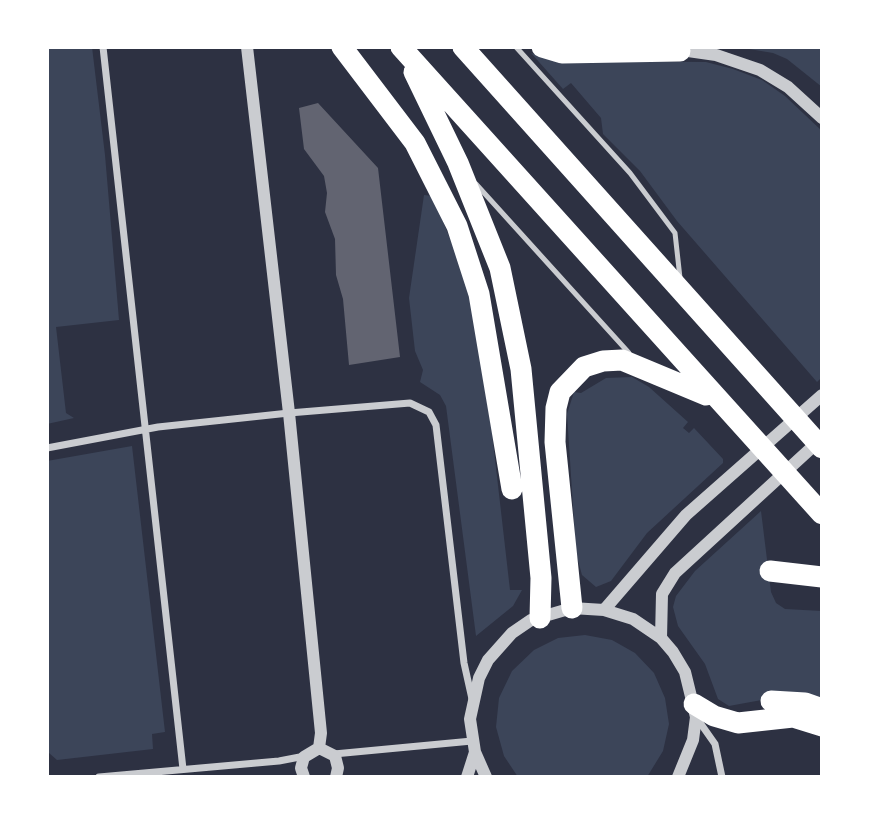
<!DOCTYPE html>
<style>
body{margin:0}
#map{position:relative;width:869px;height:824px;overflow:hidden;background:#2d3142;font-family:Merriweather,serif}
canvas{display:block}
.frame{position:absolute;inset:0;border:49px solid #fff;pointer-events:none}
</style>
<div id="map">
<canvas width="869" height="824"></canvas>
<div class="frame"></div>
</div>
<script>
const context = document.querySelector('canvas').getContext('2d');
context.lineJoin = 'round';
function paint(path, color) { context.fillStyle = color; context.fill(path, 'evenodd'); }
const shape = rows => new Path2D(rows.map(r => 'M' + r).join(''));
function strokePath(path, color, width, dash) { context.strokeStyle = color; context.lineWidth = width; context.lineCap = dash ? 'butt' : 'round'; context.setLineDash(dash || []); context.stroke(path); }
paint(shape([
 [47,47,92,47,105,155,119,320,56,327,66,413,74,418,47,424],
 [737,47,822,47,822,87,787,59,773,53],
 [531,53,562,61,706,62,733,69,762,80,785,96,822,131,822,377,817,382,677,221,640,171,603,134,601,118,571,83,563,89],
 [424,195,433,196,462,269,472,307,492,433,510,590,522,590,513,606,476,636,446,406,440,395,420,382,423,370,415,351,409,298],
 [632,377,649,387,688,422,683,428,689,433,694,428,723,459,723,463,647,533,611,581,596,587,582,575,576,553,567,414,574,392,581,393,606,378],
 [132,446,165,732,152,734,153,749,57,760,49,753,47,741,47,461],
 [761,511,771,592,776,603,785,609,822,611,822,699,767,699,729,706,718,699,705,664,678,626,673,607,676,596,695,571],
 [585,635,612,640,635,653,654,673,665,698,669,724,663,751,647,777,518,777,504,756,496,727,499,698,512,671,534,650,558,638]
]), '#3c4559');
paint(shape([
 [318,103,378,168,400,357,349,365,343,299,336,275,335,239,325,212,327,193,324,176,304,149,299,108]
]), '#626471');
strokePath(shape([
 [516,47,630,173,675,233,680,278],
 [476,184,629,353]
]), '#caccd0', 5);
strokePath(shape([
 [103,47,183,769],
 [47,448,158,427,289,413,410,403,429,412,436,425,464,663,472,699],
 [696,717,715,744,722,777],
 [334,754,472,741],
 [99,777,279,761,305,756]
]), '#caccd0', 7);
strokePath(shape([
 [247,47,289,413,321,733,319,748],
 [674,49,716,55,760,70,788,87,822,118],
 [604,610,686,515,822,395],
 [661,638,662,594,675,573,820,440],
 [304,777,301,768,304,757,319,748,335,756,338,768,336,777],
 [467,777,475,752],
 [486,777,475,752,470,719,479,678,488,660,512,633,531,620,572,608,604,610,633,619,661,638,673,652,685,672,696,717,693,740,678,777]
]), '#caccd0', 12);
strokePath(shape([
 [342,47,415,143,457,226,479,294,512,489],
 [401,47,822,514],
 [463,47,822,448],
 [542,47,562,53,680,51],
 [414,72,458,163,500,268,521,369,541,578,540,618],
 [770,571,822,577],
 [572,608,555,442,556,408,560,392,584,367,603,361,622,360,706,395],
 [771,701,805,703,822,709],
 [694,704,714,716,738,723,793,717,822,726]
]), '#fff', 21);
</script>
